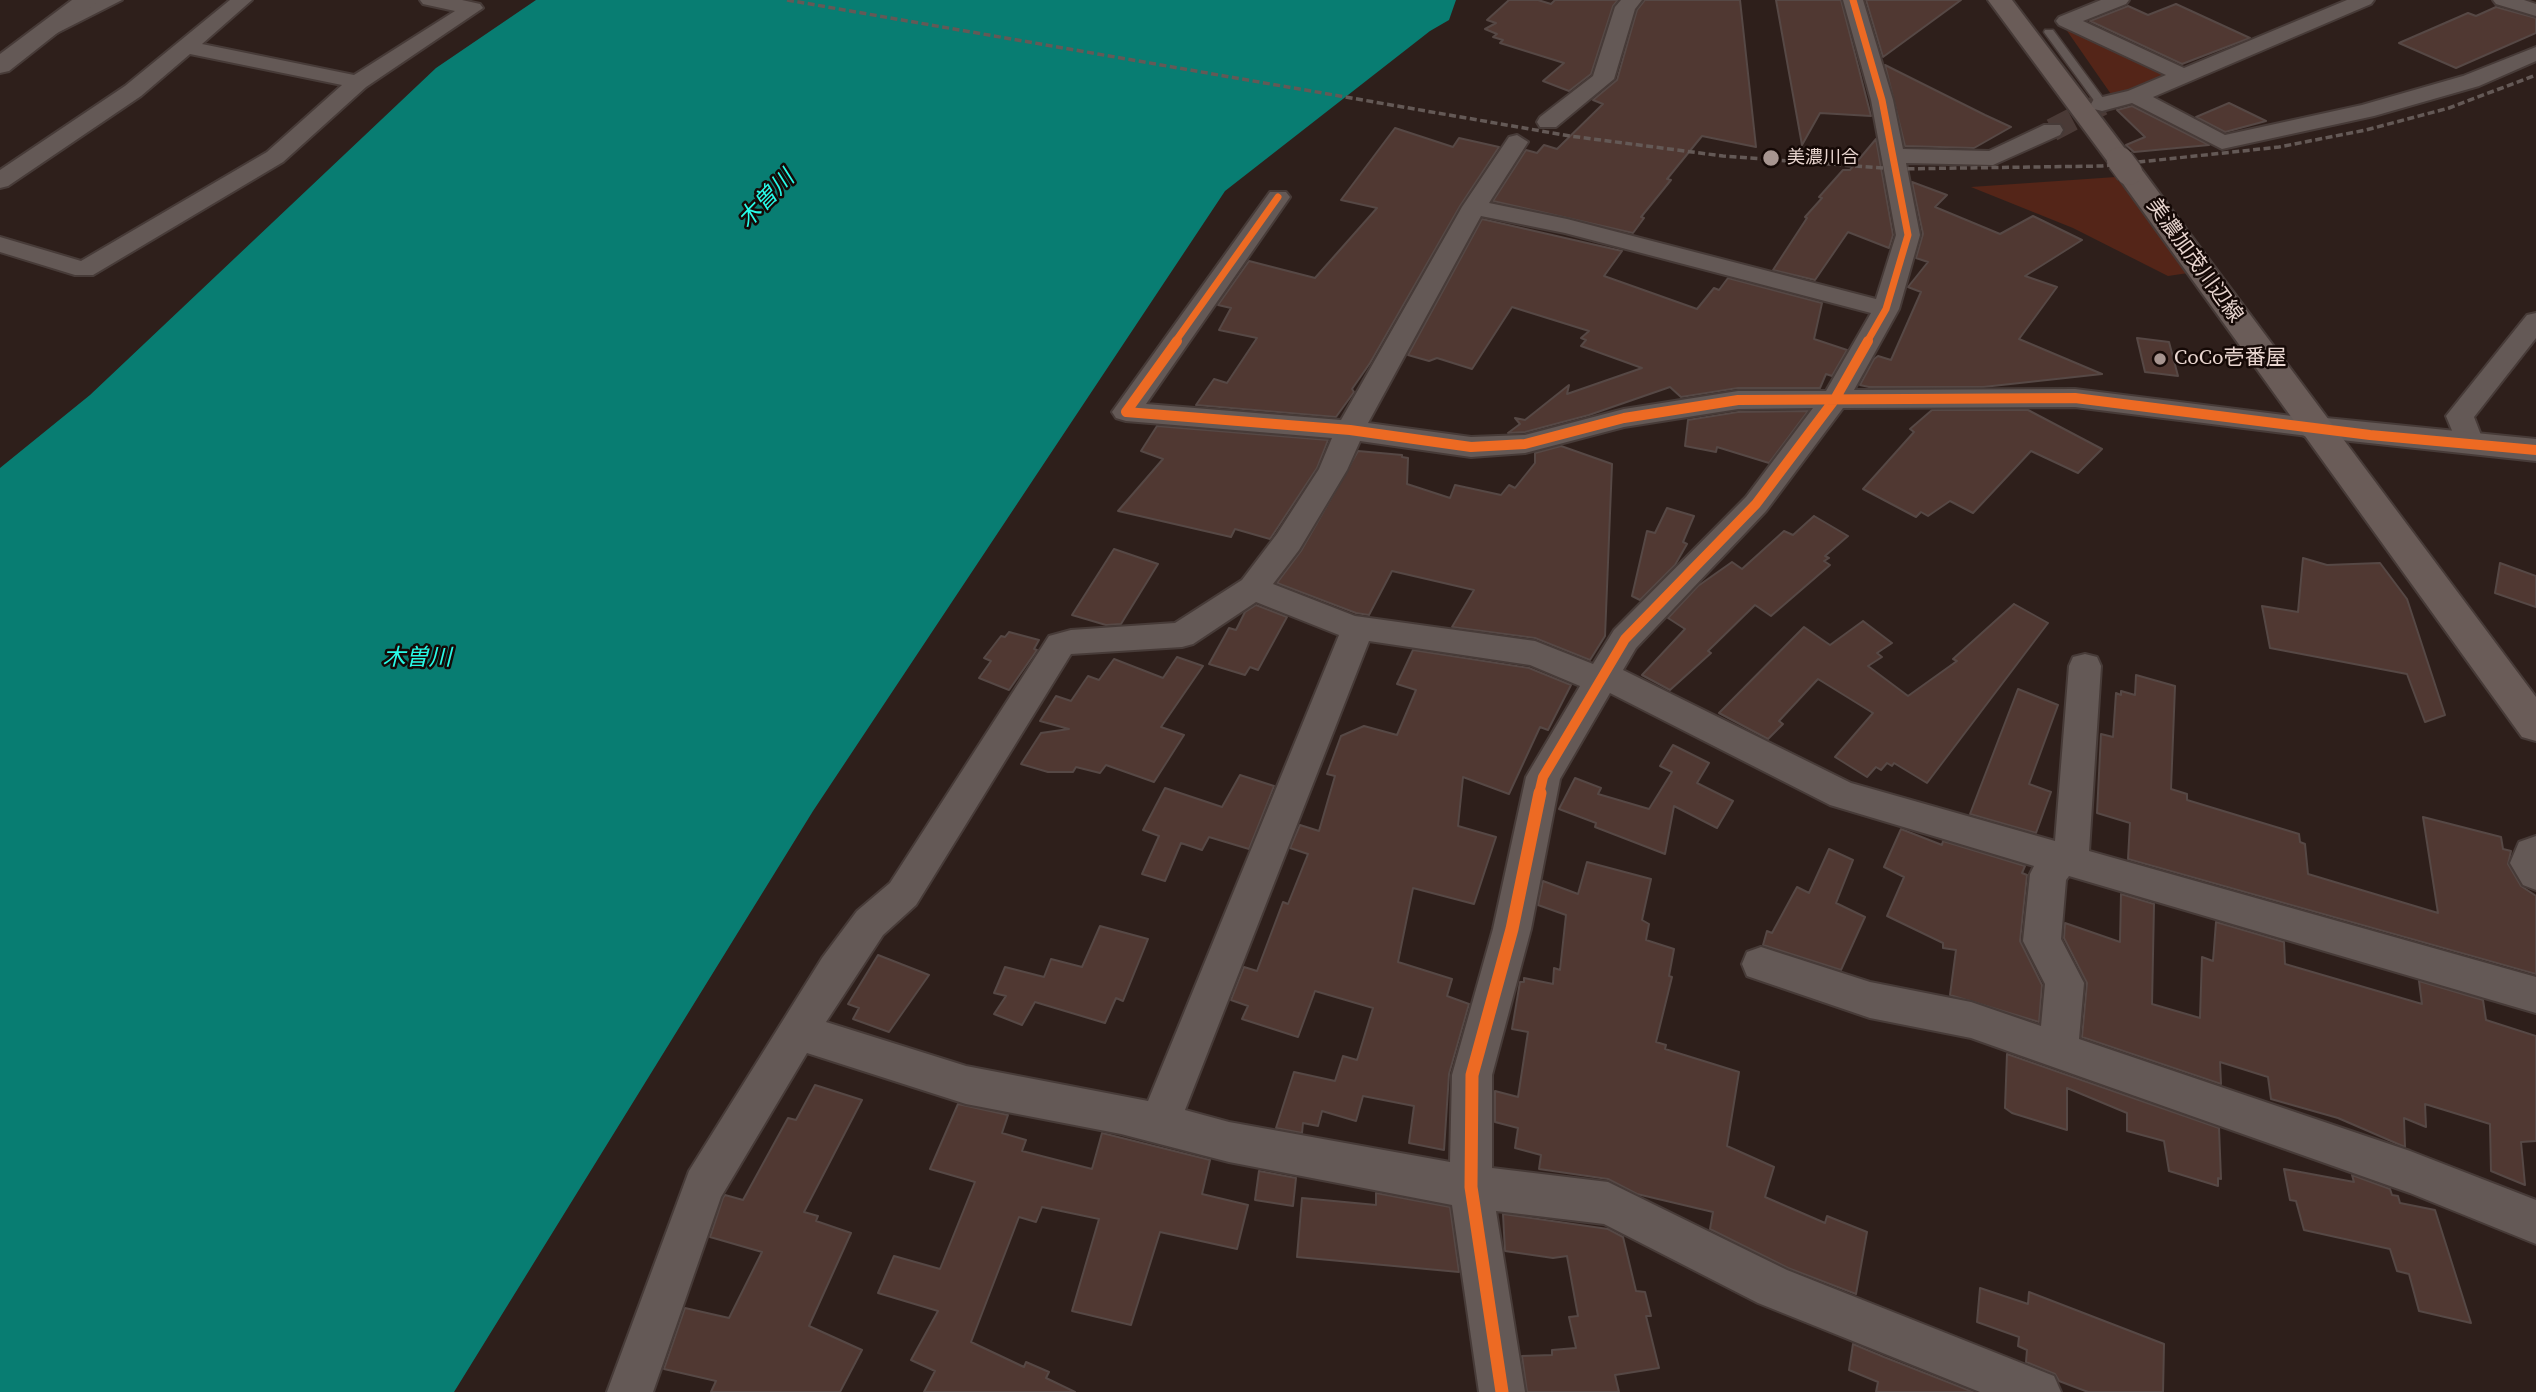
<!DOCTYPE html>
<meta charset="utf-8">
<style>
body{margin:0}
canvas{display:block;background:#2e1f1b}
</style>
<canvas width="2536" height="1392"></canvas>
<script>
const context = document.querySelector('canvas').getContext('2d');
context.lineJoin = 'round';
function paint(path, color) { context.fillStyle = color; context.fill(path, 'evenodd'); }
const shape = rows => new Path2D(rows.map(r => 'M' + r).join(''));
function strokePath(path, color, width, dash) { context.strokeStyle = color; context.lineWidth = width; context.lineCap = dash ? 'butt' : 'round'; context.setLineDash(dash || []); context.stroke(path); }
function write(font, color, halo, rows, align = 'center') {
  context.font = font + ' "Source Serif 4","Noto Sans JP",serif'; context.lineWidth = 5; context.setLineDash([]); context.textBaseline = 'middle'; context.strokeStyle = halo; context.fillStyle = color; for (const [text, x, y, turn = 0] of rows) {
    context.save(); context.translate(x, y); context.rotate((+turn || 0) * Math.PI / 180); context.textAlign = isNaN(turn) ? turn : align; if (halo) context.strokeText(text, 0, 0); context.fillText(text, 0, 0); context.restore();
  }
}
paint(shape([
 [2063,25,2165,74,2113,97],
 [2116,177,2188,273,2168,276,2073,228,1971,187]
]), '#542518');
paint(shape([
 [536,0,1456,0,1449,20,1430,31,1225,191,813,811,454,1392,0,1392,0,468,90,395,436,68]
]), '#087d72');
const building = shape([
 [1509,0,1538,0,1551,4,1555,0,1618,0,1613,6,1591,74,1569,91,1543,81,1564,63,1500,43,1503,40,1493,37,1497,34,1485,29,1496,23,1487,20,1509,0],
 [1645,0,1740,0,1756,147,1702,136,1667,179,1671,180,1641,217,1644,218,1633,233,1493,201,1526,150,1537,153,1544,145,1557,149,1603,104,1593,100,1617,80,1637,10,1645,0],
 [1776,0,1841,0,1871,116,1820,113,1802,145,1776,0],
 [1866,0,1961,0,1883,57,1866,0],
 [2176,4,2250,38,2182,64,2090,21,2128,6,2148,15,2176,4],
 [2496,7,2536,18,2536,33,2456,68,2399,43,2468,13,2476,16,2496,7],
 [1885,65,1985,115,2011,127,1974,148,1905,146,1885,65],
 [2229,103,2266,121,2225,132,2196,117,2229,103],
 [2132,106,2209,145,2134,152,2126,145,2145,137,2117,110,2132,106],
 [1395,128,1453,147,1459,138,1499,147,1460,206,1370,363,1352,389,1354,392,1336,417,1196,405,1214,379,1227,383,1257,338,1219,330,1231,308,1218,305,1249,261,1315,278,1377,208,1341,200,1395,128],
 [1876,139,1893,235,1889,248,1848,232,1815,280,1773,270,1807,218,1805,217,1822,198,1819,197,1843,170,1850,170,1876,139],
 [1912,182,1947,195,1935,207,2000,234,2033,216,2082,240,2025,276,2057,287,2019,339,2102,374,1983,387,1869,387,1860,385,1874,359,1878,356,1891,360,1921,292,1908,287,1928,262,1916,258,1923,234,1912,182],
 [1482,219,1622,251,1604,276,1697,309,1714,288,1719,290,1728,278,1822,303,1814,339,1847,350,1832,376,1826,374,1820,388,1738,388,1681,397,1670,387,1589,415,1525,432,1508,433,1520,424,1515,418,1525,420,1569,385,1567,394,1642,368,1581,346,1586,340,1581,338,1589,331,1512,307,1472,369,1437,358,1429,361,1408,355,1482,219],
 [2137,338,2169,342,2178,376,2145,372,2137,338],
 [1932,410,2028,410,2102,449,2078,473,2031,451,1973,513,1950,501,1928,516,1921,512,1916,517,1863,489,1914,432,1910,429,1932,410],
 [1808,411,1769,463,1717,447,1716,452,1685,446,1688,420,1738,412,1808,411],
 [1157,426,1328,440,1317,468,1270,539,1235,529,1231,537,1118,511,1163,459,1141,451,1157,426],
 [1561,446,1612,464,1605,636,1590,660,1535,638,1452,627,1474,590,1392,571,1369,615,1356,613,1277,583,1301,551,1358,451,1402,455,1402,457,1408,458,1407,484,1450,498,1455,485,1501,495,1509,485,1515,488,1535,463,1535,453,1561,446],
 [1667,508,1694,516,1683,542,1687,544,1675,565,1640,600,1632,596,1647,531,1655,533,1667,508],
 [1814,516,1848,536,1825,556,1829,558,1824,561,1830,565,1771,616,1755,605,1708,651,1711,653,1670,690,1642,675,1685,629,1668,618,1698,586,1732,562,1742,569,1784,531,1793,535,1814,516],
 [1114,549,1158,564,1121,624,1106,625,1072,615,1114,549],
 [2303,558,2327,565,2380,563,2407,599,2445,715,2425,722,2407,674,2270,648,2262,606,2298,612,2303,558],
 [2500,563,2536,576,2536,607,2495,593,2500,563],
 [2014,604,2048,623,1927,783,1894,763,1892,766,1887,763,1881,770,1876,767,1867,777,1835,757,1873,713,1818,679,1779,721,1783,724,1768,739,1719,713,1804,627,1830,645,1863,621,1892,643,1877,653,1882,657,1868,666,1908,696,1957,661,1953,659,2014,604],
 [1256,605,1287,617,1258,670,1250,667,1245,675,1209,664,1229,628,1236,630,1245,612,1256,605],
 [1009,632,1039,640,1034,649,1037,650,1009,690,979,678,991,661,984,658,1001,636,1005,637,1009,632],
 [1413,650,1529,668,1571,685,1548,730,1540,727,1509,794,1463,777,1458,826,1496,837,1474,904,1413,888,1398,962,1452,979,1447,996,1469,1004,1449,1074,1444,1150,1409,1143,1414,1106,1363,1096,1356,1121,1322,1111,1318,1126,1303,1123,1302,1133,1276,1128,1294,1072,1335,1081,1343,1056,1357,1060,1373,1008,1315,991,1298,1037,1242,1019,1248,1006,1231,1000,1244,967,1257,971,1283,902,1288,904,1308,854,1290,848,1300,825,1319,831,1335,776,1327,774,1341,736,1364,726,1397,735,1416,690,1397,684,1413,650],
 [1177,657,1203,666,1161,727,1184,735,1154,782,1106,765,1100,773,1076,767,1073,772,1048,772,1021,764,1041,733,1069,729,1040,721,1056,696,1071,701,1088,676,1099,680,1114,659,1163,678,1177,657],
 [2136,675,2175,686,2171,789,2187,794,2187,800,2299,834,2300,842,2305,844,2308,874,2438,913,2423,817,2501,837,2503,849,2511,851,2508,864,2521,886,2536,896,2536,974,2128,859,2130,823,2097,813,2101,734,2113,737,2116,693,2121,695,2121,691,2135,695,2136,675],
 [2018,689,2058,705,2029,784,2051,792,2036,833,1970,814,2018,689],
 [1673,745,1709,763,1697,783,1733,801,1717,828,1674,806,1665,854,1595,827,1596,823,1559,809,1575,778,1601,788,1598,794,1649,809,1672,772,1660,766,1673,745],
 [1240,775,1274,786,1249,849,1209,837,1202,850,1181,843,1165,881,1142,874,1159,836,1143,830,1165,788,1222,807,1240,775],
 [1901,829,1942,845,1943,841,2025,866,2022,873,2027,875,2020,941,2042,985,2039,1022,1950,995,1956,950,1943,948,1943,943,1887,916,1904,877,1884,867,1901,829],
 [1829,849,1853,860,1836,903,1865,917,1841,970,1763,945,1767,931,1772,933,1797,887,1809,893,1829,849],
 [1587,862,1651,879,1642,920,1649,924,1646,940,1674,949,1669,976,1672,977,1656,1042,1666,1045,1665,1049,1739,1072,1727,1146,1774,1167,1765,1197,1825,1223,1827,1216,1867,1232,1856,1294,1788,1268,1710,1229,1713,1212,1637,1194,1608,1179,1539,1169,1541,1155,1515,1148,1518,1128,1495,1122,1495,1091,1518,1097,1528,1032,1512,1029,1520,982,1524,982,1524,978,1553,984,1554,968,1560,970,1566,915,1538,905,1543,881,1578,894,1587,862],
 [2121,894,2154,904,2152,1004,2200,1018,2202,957,2213,961,2216,922,2284,942,2285,964,2422,1004,2419,981,2483,1000,2486,1020,2536,1036,2536,1141,2521,1142,2525,1185,2491,1171,2490,1124,2425,1104,2426,1127,2404,1118,2405,1147,2338,1118,2271,1099,2268,1077,2220,1062,2221,1084,2082,1037,2087,983,2064,938,2065,923,2120,942,2121,894],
 [1100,926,1148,939,1123,1001,1116,998,1105,1023,1035,1002,1022,1025,994,1014,1006,996,994,993,1005,967,1044,977,1051,959,1082,967,1100,926],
 [878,955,929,975,889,1032,853,1019,859,1008,848,1004,878,955],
 [2007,1054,2219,1128,2221,1179,2218,1178,2218,1186,2169,1171,2164,1141,2127,1131,2127,1113,2067,1088,2067,1130,2012,1113,2005,1108,2007,1054],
 [815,1085,862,1100,804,1212,818,1216,816,1221,851,1233,809,1326,862,1350,840,1392,711,1392,716,1381,664,1369,685,1308,729,1318,762,1252,710,1237,723,1198,725,1195,743,1200,788,1118,796,1120,815,1085],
 [958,1104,1008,1115,1002,1133,1026,1140,1022,1151,1092,1169,1102,1133,1210,1160,1202,1194,1248,1205,1237,1249,1160,1232,1131,1325,1072,1311,1099,1219,1042,1207,1036,1222,1019,1217,971,1342,1024,1367,1026,1362,1049,1372,1046,1378,1075,1392,924,1392,935,1371,911,1360,938,1311,878,1293,894,1256,940,1269,975,1182,930,1169,958,1104],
 [2284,1169,2354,1182,2352,1175,2390,1189,2392,1195,2398,1196,2400,1203,2435,1210,2471,1323,2419,1311,2409,1274,2397,1271,2390,1249,2304,1230,2296,1201,2290,1200,2284,1169],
 [1259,1171,1296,1178,1293,1206,1255,1200,1259,1171],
 [1376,1193,1450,1207,1459,1272,1297,1257,1302,1198,1376,1205,1376,1193],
 [1503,1214,1608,1229,1623,1237,1636,1291,1645,1292,1651,1316,1646,1316,1659,1368,1615,1375,1619,1392,1527,1392,1522,1356,1552,1355,1552,1350,1576,1348,1569,1317,1578,1316,1567,1256,1553,1258,1505,1251,1503,1214],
 [1980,1288,2028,1304,2029,1292,2164,1344,2163,1392,2088,1392,2059,1381,2055,1374,2026,1362,2027,1350,2018,1346,2019,1337,1977,1322,1980,1288],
 [1853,1344,1884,1357,1973,1392,1876,1392,1878,1382,1849,1370,1853,1344]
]);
paint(building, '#503832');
strokePath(building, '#564845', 2);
strokePath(shape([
 [2052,130,2102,104]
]), '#4a3a36', 23, [23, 11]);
const service = shape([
 [2045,30,2053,30,2106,102,2106,106,2098,106,2044,32,2045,30]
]);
const minor = shape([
 [96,0,122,0,53,35,39,35,36,31,39,27,96,0],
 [230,0,252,0,202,44,354,75,455,11,423,4,420,0,462,0,480,4,483,8,366,87,283,162,93,275,75,275,0,252,0,237,81,261,267,152,342,85,190,54,141,96,8,186,0,188,0,170,125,86,230,0],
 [1621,0,1642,0,1635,9,1614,79,1556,127,1540,127,1537,122,1540,117,1593,76,1615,7,1621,0],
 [1843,0,1863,0,1893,100,1903,149,1989,151,2044,125,2060,125,2063,130,2060,135,1993,165,1906,163,1920,235,1899,309,1854,390,2075,389,2316,419,2326,421,2330,428,2326,435,2316,437,2075,407,1843,408,1766,511,1636,648,1623,670,1851,783,2055,841,2069,666,2073,657,2085,654,2097,657,2101,666,2089,851,2536,977,2536,1013,2069,876,2066,880,2061,939,2084,983,2079,1039,2410,1151,2536,1200,2536,1244,2410,1193,1971,1038,1870,1018,1747,976,1742,964,1747,952,1761,947,1870,982,1971,1002,2041,1026,2045,984,2023,941,2030,874,2034,866,1830,805,1610,693,1560,779,1531,929,1492,1075,1492,1168,1608,1182,1787,1270,2054,1376,2061,1392,1980,1392,1758,1303,1604,1224,1496,1211,1525,1392,1479,1392,1452,1205,1229,1162,1121,1134,966,1104,807,1053,721,1197,653,1392,607,1392,689,1171,822,958,857,911,890,883,1049,636,1071,630,1175,623,1242,580,1277,534,1319,469,1332,438,1126,421,1116,418,1112,412,1270,192,1286,192,1290,197,1146,404,1341,420,1462,207,1509,137,1517,135,1528,142,1489,203,1567,219,1876,299,1896,235,1871,100,1843,0],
 [1481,216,1565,233,1871,313,1826,391,1738,391,1624,409,1525,435,1471,437,1368,423,1481,216],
 [1813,408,1746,497,1614,630,1593,664,1535,641,1355,616,1273,584,1299,550,1347,470,1360,441,1471,457,1525,453,1624,427,1738,409,1813,408],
 [1256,602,1339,635,1148,1101,966,1066,826,1022,883,935,916,905,1071,654,1182,647,1193,644,1256,602],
 [1369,641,1530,665,1580,686,1526,777,1493,929,1452,1075,1450,1162,1229,1122,1185,1110,1369,641],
 [2101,0,2129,0,2126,4,2083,21,2184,68,2347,0,2374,0,2371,4,2153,97,2225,135,2362,105,2463,76,2536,47,2536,61,2479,86,2374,116,2222,149,2132,103,2102,111,2094,109,2091,104,2094,99,2128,91,2166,75,2059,25,2056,21,2059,17,2101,0],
 [2493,0,2524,0,2536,4,2536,16,2496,4,2493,0],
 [2536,313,2536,338,2474,417,2484,443,2480,450,2470,452,2460,450,2446,416,2527,315,2536,313],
 [2536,836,2536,890,2523,885,2510,863,2519,842,2536,836]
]);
const tertiary = shape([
 [72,0,99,0,9,71,0,73,0,54,72,0],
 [2316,417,2536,439,2536,461,2304,436,2300,428,2304,420,2316,417]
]);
const secondary = shape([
 [1988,0,2012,0,2129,154,2133,160,2130,164,2139,166,2536,697,2536,741,2522,737,2119,178,2116,172,2119,168,2111,166,1988,0]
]);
strokePath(service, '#473b38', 3);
strokePath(minor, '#473b38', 4);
strokePath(tertiary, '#473b38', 4);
strokePath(secondary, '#473b38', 4);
paint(service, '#645956');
paint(minor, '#645956');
paint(tertiary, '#645956');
paint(secondary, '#6a5c58');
strokePath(shape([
 [787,0,1570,136,1723,156,1896,169,2102,166,2279,147,2366,130,2449,108,2536,75]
]), '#645956', 3.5, [7, 3.5]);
const secondaryBridge = shape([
 [2120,160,2129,172]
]);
strokePath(secondaryBridge, '#473b38', 29, []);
strokePath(secondaryBridge, '#6a5c58', 26);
strokePath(shape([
 [1853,0,1882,100,1908,235,1886,309,1867,342],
 [1175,342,1278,197]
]), '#ed6a23', 7);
strokePath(shape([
 [1177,341,1126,412,1350,430,1471,447,1525,444,1624,418,1738,400,2075,398,2370,435,2536,450],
 [1539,794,1543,777,1625,639,1756,504,1835,399,1868,341]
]), '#ed6a23', 10);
strokePath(shape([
 [1502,1392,1471,1187,1472,1075,1512,929,1540,793]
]), '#ed6a23', 13);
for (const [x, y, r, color] of [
 [1771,158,9,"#a79590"],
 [2160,359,7,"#a79590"]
]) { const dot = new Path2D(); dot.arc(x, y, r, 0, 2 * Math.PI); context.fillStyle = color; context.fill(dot); strokePath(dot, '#150906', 2.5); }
write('18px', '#e8d5cf', '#150906', [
 ["美濃川合",1787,158]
], 'left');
write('21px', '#e8d5cf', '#150906', [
 ["美濃加茂川辺線",2194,261,54]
]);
write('21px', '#e8d5cf', '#150906', [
 ["CoCo壱番屋",2174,359]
], 'left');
write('italic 23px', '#28fbe8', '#150906', [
 ["木曽川",767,200,-46],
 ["木曽川",417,659]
]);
</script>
